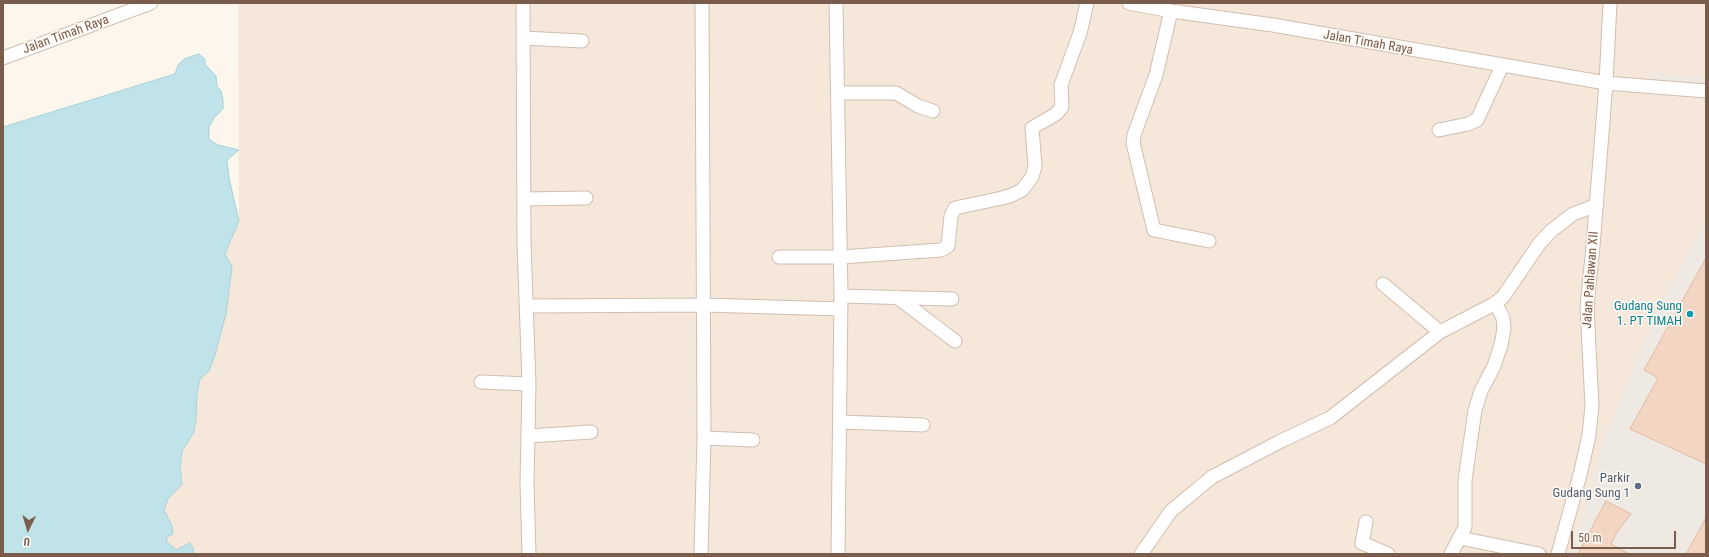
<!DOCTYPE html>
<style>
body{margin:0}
#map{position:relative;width:1709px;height:557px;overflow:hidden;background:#fdf6ec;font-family:"Roboto Condensed",sans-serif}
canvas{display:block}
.frame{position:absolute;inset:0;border:4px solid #7a5c4d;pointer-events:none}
.north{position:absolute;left:8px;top:509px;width:40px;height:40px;-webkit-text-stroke:3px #fffaf3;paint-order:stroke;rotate:185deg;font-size:11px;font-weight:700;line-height:16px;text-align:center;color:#7a5c4d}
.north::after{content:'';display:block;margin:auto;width:14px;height:18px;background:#7a5c4d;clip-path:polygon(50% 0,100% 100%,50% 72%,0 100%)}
.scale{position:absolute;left:1571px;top:531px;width:105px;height:18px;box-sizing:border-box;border:2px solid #7a5c4d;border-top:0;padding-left:5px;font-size:12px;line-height:14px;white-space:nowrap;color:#7a5c4d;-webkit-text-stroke:3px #fffaf3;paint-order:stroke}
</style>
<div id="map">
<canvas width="1709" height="557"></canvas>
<div class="frame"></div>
<div class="north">U</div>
<div class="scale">50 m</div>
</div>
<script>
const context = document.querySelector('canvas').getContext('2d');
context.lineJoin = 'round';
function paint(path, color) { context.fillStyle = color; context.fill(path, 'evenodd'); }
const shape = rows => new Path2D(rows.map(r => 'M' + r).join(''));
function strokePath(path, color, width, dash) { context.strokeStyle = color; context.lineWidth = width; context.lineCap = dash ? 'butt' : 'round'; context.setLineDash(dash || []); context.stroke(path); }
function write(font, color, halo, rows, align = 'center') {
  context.font = font + ' "Roboto Condensed",sans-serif'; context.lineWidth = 3; context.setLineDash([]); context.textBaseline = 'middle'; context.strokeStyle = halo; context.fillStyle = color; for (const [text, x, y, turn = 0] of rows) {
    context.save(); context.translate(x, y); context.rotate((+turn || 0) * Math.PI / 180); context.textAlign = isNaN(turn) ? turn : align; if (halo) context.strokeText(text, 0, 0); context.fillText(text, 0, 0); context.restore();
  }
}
paint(shape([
 [238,3,1706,3,1706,554,102,554,239,221]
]), '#f5e8da');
paint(shape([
 [1649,74,1706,76,1706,100,1649,94],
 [1706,222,1706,554,1568,554,1586,510,1601,446,1660,304]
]), '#efe9e4');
const water = shape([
 [199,54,205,59,205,64,216,76,217,86,221,91,223,100,223,109,214,118,209,127,209,139,218,145,239,150,227,160,229,178,239,221,225,254,232,267,226,314,214,358,209,371,200,379,197,394,196,419,194,432,182,451,180,468,182,484,168,499,164,510,172,526,173,534,166,537,167,542,176,550,190,543,193,548,193,554,3,554,3,127,175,74,178,65,184,59,199,54]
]);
paint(water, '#bfe3e8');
strokePath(water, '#a5d3da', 1);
const building = shape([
 [1706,258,1706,464,1630,429,1658,378,1644,370,1706,258],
 [1606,501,1631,514,1617,532,1611,544,1629,554,1578,554,1606,501],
 [1706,518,1706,554,1686,554,1706,518]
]);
paint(building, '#f3d5c3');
strokePath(building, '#e6bba3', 1);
const street = shape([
 [523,3,524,243,529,384,527,483,529,554],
 [836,3,841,296,838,554],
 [1129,3,1171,11,1273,25,1606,83,1706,91],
 [1171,11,1156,75,1134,135,1133,143,1154,230,1209,241],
 [523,38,582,41],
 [3,58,151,3],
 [839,93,896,93,918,106,933,111],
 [1439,130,1468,124,1477,120,1502,66],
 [524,199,586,198],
 [779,257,841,257,941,250,948,246,951,216,955,208,1002,198,1012,195,1022,190,1032,177,1035,166,1032,128,1056,114,1062,107,1061,85,1080,33,1087,3],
 [1383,284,1440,332],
 [841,296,952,299],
 [897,297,955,341],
 [527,306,704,305,841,309],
 [481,382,529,384],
 [840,422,923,425],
 [528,436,591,432],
 [704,438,753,440],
 [1366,522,1362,543,1388,554],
 [1460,538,1539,554],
 [701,554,704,438,702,3],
 [1141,554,1171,511,1212,477,1281,441,1330,418,1440,332,1494,304,1503,297,1539,244,1551,231,1573,214,1597,205],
 [1451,554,1465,527,1465,480,1475,410,1481,391,1494,366,1501,345,1504,329,1503,318,1498,308,1494,304],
 [1558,554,1581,471,1589,435,1592,406,1587,307,1593,246,1606,83,1610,3]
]);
strokePath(street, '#d1beb0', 15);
strokePath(street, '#fff', 13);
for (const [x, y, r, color] of [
 [1690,314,4,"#0f9aa8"],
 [1638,486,4,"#5c6f8a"]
]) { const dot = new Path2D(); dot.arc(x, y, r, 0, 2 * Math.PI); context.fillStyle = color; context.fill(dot); strokePath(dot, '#fffaf3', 1.5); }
write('13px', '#7a5c4d', '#fffaf3', [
 ["Jalan Timah Raya",66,35,-20],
 ["Jalan Timah Raya",1368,43,10],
 ["Jalan Pahlawan XII",1591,280,-86]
]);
write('13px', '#0d838f', '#fffaf3', [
 ["Gudang Sung",1682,307],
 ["1. PT TIMAH",1682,322]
], 'right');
write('13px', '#4e5e75', '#fffaf3', [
 ["Parkir",1630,479],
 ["Gudang Sung 1",1630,494]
], 'right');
</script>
